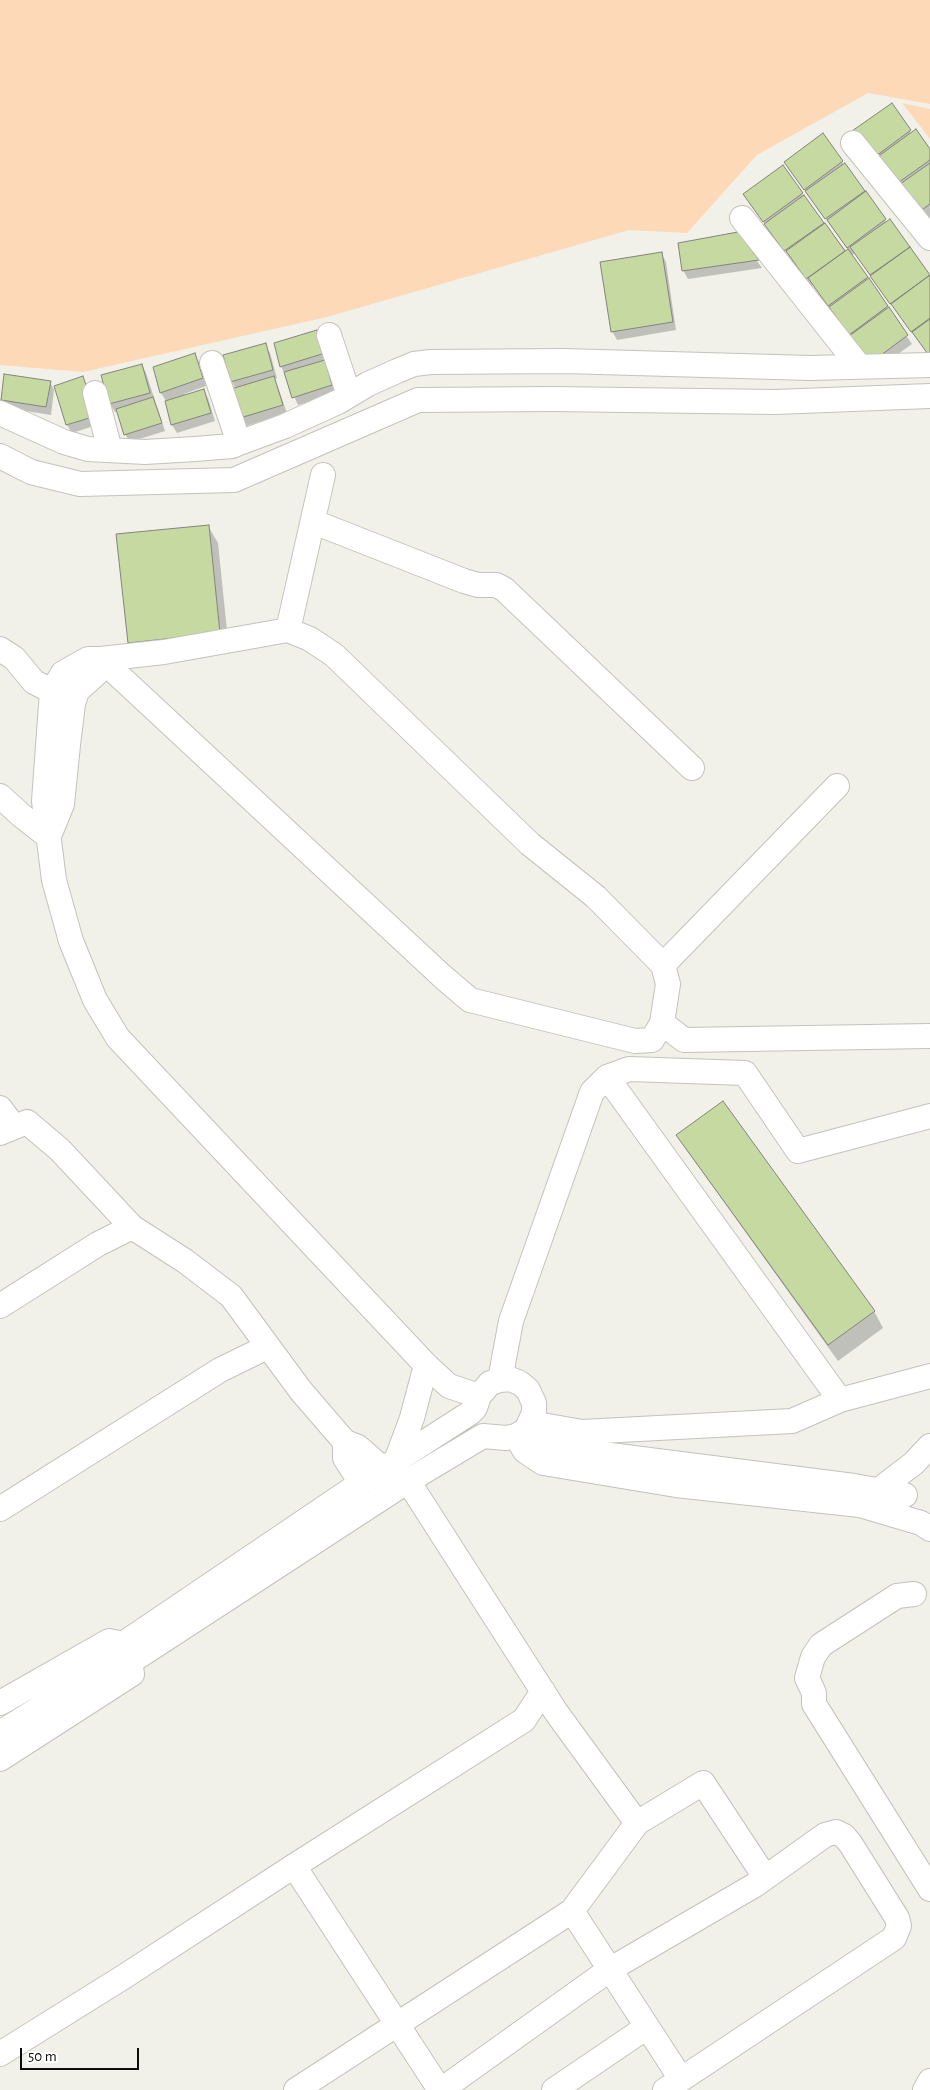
<!DOCTYPE html>
<style>
body{margin:0}
#map{position:relative;width:930px;height:2090px;overflow:hidden;background:#f1f1ea;font-family:"Alegreya Sans",sans-serif}
canvas{display:block}
.scale{position:absolute;left:20px;top:2048px;width:119px;height:22px;box-sizing:border-box;border:2px solid #0c0c0a;border-top:0;padding-left:6px;font-size:15px;line-height:18px;white-space:nowrap;color:#0c0c0a;-webkit-text-stroke:4px #fffffe;paint-order:stroke}
</style>
<div id="map">
<canvas width="930" height="2090"></canvas>
<div class="scale">50 m</div>
</div>
<script>
const context = document.querySelector('canvas').getContext('2d');
context.lineJoin = 'round';
function paint(path, color) { context.fillStyle = color; context.fill(path, 'evenodd'); }
const shape = rows => new Path2D(rows.map(r => 'M' + r).join(''));
function strokePath(path, color, width, dash) { context.strokeStyle = color; context.lineWidth = width; context.lineCap = dash ? 'butt' : 'round'; context.setLineDash(dash || []); context.stroke(path); }
paint(shape([
 [0,0,930,0,930,104,868,93,757,155,687,233,629,230,327,317,83,372,0,365],
 [902,103,930,109,930,139]
]), '#fdd9b7');
paint(shape([
 [892,105,912,134,930,152,930,233,858,140],
 [823,135,865,194,887,223,890,220,930,276,930,357,855,253,852,255,790,170],
 [783,167,824,225,825,224,867,278,912,344,874,371,814,285,811,286,749,202],
 [738,234,762,268,688,279,683,270],
 [661,253,666,262,676,330,617,340,612,331],
 [321,340,328,362,325,363,336,394,298,405,281,366],
 [265,345,270,353,277,378,275,379,287,413,246,426,241,418,236,389,232,382,225,356],
 [195,354,199,363,206,386,184,394,185,396,203,390,208,398,215,421,177,433,172,425,166,401,161,393],
 [142,365,146,373,165,431,130,442,125,434,118,411,115,412,110,404],
 [83,378,87,386,100,424,72,433,67,425,55,386],
 [50,382,54,390,51,415,7,408,2,400],
 [208,526,218,543,229,650,139,659,129,642],
 [678,1135,874,1311,883,1328,838,1361,688,1152]
]), '#0003');
const building = shape([
 [892,103,911,130,872,159,852,131,892,103],
 [916,129,930,149,930,160,895,185,876,158,916,129],
 [823,133,843,161,804,190,784,162,823,133],
 [845,163,865,191,825,219,805,191,845,163],
 [930,163,930,204,916,214,896,187,930,163],
 [783,165,803,193,763,222,743,194,783,165],
 [866,191,886,219,847,248,827,220,866,191],
 [804,195,824,223,784,251,764,224,804,195],
 [890,219,910,247,870,275,850,247,890,219],
 [825,223,845,251,806,279,786,251,825,223],
 [738,232,759,260,682,271,678,243,738,232],
 [910,247,930,275,890,304,870,276,910,247],
 [848,249,868,277,828,306,808,278,848,249],
 [662,252,673,322,611,332,600,262,662,252],
 [930,275,930,318,911,332,891,304,930,275],
 [869,278,888,306,849,335,829,307,869,278],
 [889,307,908,335,869,364,849,336,889,307],
 [930,319,930,357,912,332,930,319],
 [317,330,325,353,280,367,274,343,317,330],
 [266,343,273,370,230,382,223,355,266,343],
 [195,353,203,378,160,393,153,367,195,353],
 [325,360,332,385,292,398,284,372,325,360],
 [142,364,150,393,109,404,101,375,142,364],
 [4,374,51,381,46,407,1,400,4,374],
 [83,376,96,416,66,425,54,386,83,376],
 [274,376,283,405,240,418,231,389,274,376],
 [204,389,211,413,171,425,165,401,204,389],
 [153,397,162,423,124,435,116,409,153,397],
 [209,525,220,633,128,643,116,534,209,525],
 [723,1101,875,1311,828,1345,676,1135,723,1101]
]);
paint(building, '#c5d9a0');
strokePath(building, '#82847e', 1);
const minor = shape([
 [853,143,930,238],
 [742,218,859,366],
 [329,335,349,395],
 [212,363,239,443],
 [95,393,110,450],
 [0,413,64,442,88,449,145,452,195,449,232,446,239,443,285,426,338,402,368,384,397,371,414,364,431,362,564,361,810,368,930,365],
 [0,456,31,472,80,484,234,480,418,400,552,399,776,402,930,396],
 [314,522,464,581,478,585,496,585,504,589,692,768],
 [288,630,323,475],
 [0,649,14,658,34,682,52,691,67,691],
 [101,659,443,977,470,1000,635,1041,652,1040,662,1023,668,984,663,965,596,897,530,844,334,655,310,639,288,630,164,652,101,659,88,659,63,673,52,691,44,801,54,880,71,941,95,1000,118,1038,426,1365,449,1386,479,1396],
 [0,796,22,816,49,837],
 [49,836,62,804,68,745,73,704,77,691,98,672,101,659],
 [663,965,837,786],
 [662,1023,684,1040,930,1036],
 [607,1077,840,1400],
 [0,1108,14,1127],
 [0,1133,27,1122,60,1150,132,1227,185,1261,231,1296,301,1391,345,1442,358,1447,383,1469],
 [0,1306,98,1244,132,1227],
 [500,1380,511,1321,592,1092,607,1077,629,1069,745,1073,798,1151,930,1116],
 [531,1423,582,1432,792,1421,840,1400,930,1376],
 [526,1430,555,1448,854,1486,905,1495],
 [516,1436,525,1451,543,1463,676,1485,860,1505,921,1523,930,1529],
 [345,1442,345,1458,361,1483],
 [396,1461,412,1418,426,1365],
 [408,1481,556,1712,637,1823],
 [871,1496,914,1463,930,1446],
 [0,1509,220,1370,267,1347],
 [914,1594,897,1596,821,1645,813,1657,807,1678,814,1693,814,1704,930,1889],
 [0,1703,109,1641,123,1644],
 [0,1733,109,1665,130,1662,408,1481,483,1436,506,1438,516,1436,526,1430,534,1413,534,1403,528,1390,520,1383,510,1379,500,1380,490,1383,479,1396,475,1408,470,1413,361,1483,123,1644,109,1665],
 [0,1759,132,1674,130,1662],
 [294,1866,440,2090],
 [572,1911,681,2079],
 [0,2054,125,1976,294,1866,524,1720,543,1691],
 [296,2090,572,1911,637,1823,703,1783,765,1877],
 [441,2090,609,1970,755,1885,825,1835,836,1832,844,1836,850,1843,897,1918,899,1926,894,1938,665,2090],
 [554,2090,647,2027],
 [925,2090,930,2081]
]);
strokePath(minor, '#c3c2bc', 26);
strokePath(minor, '#fff', 24);
</script>
